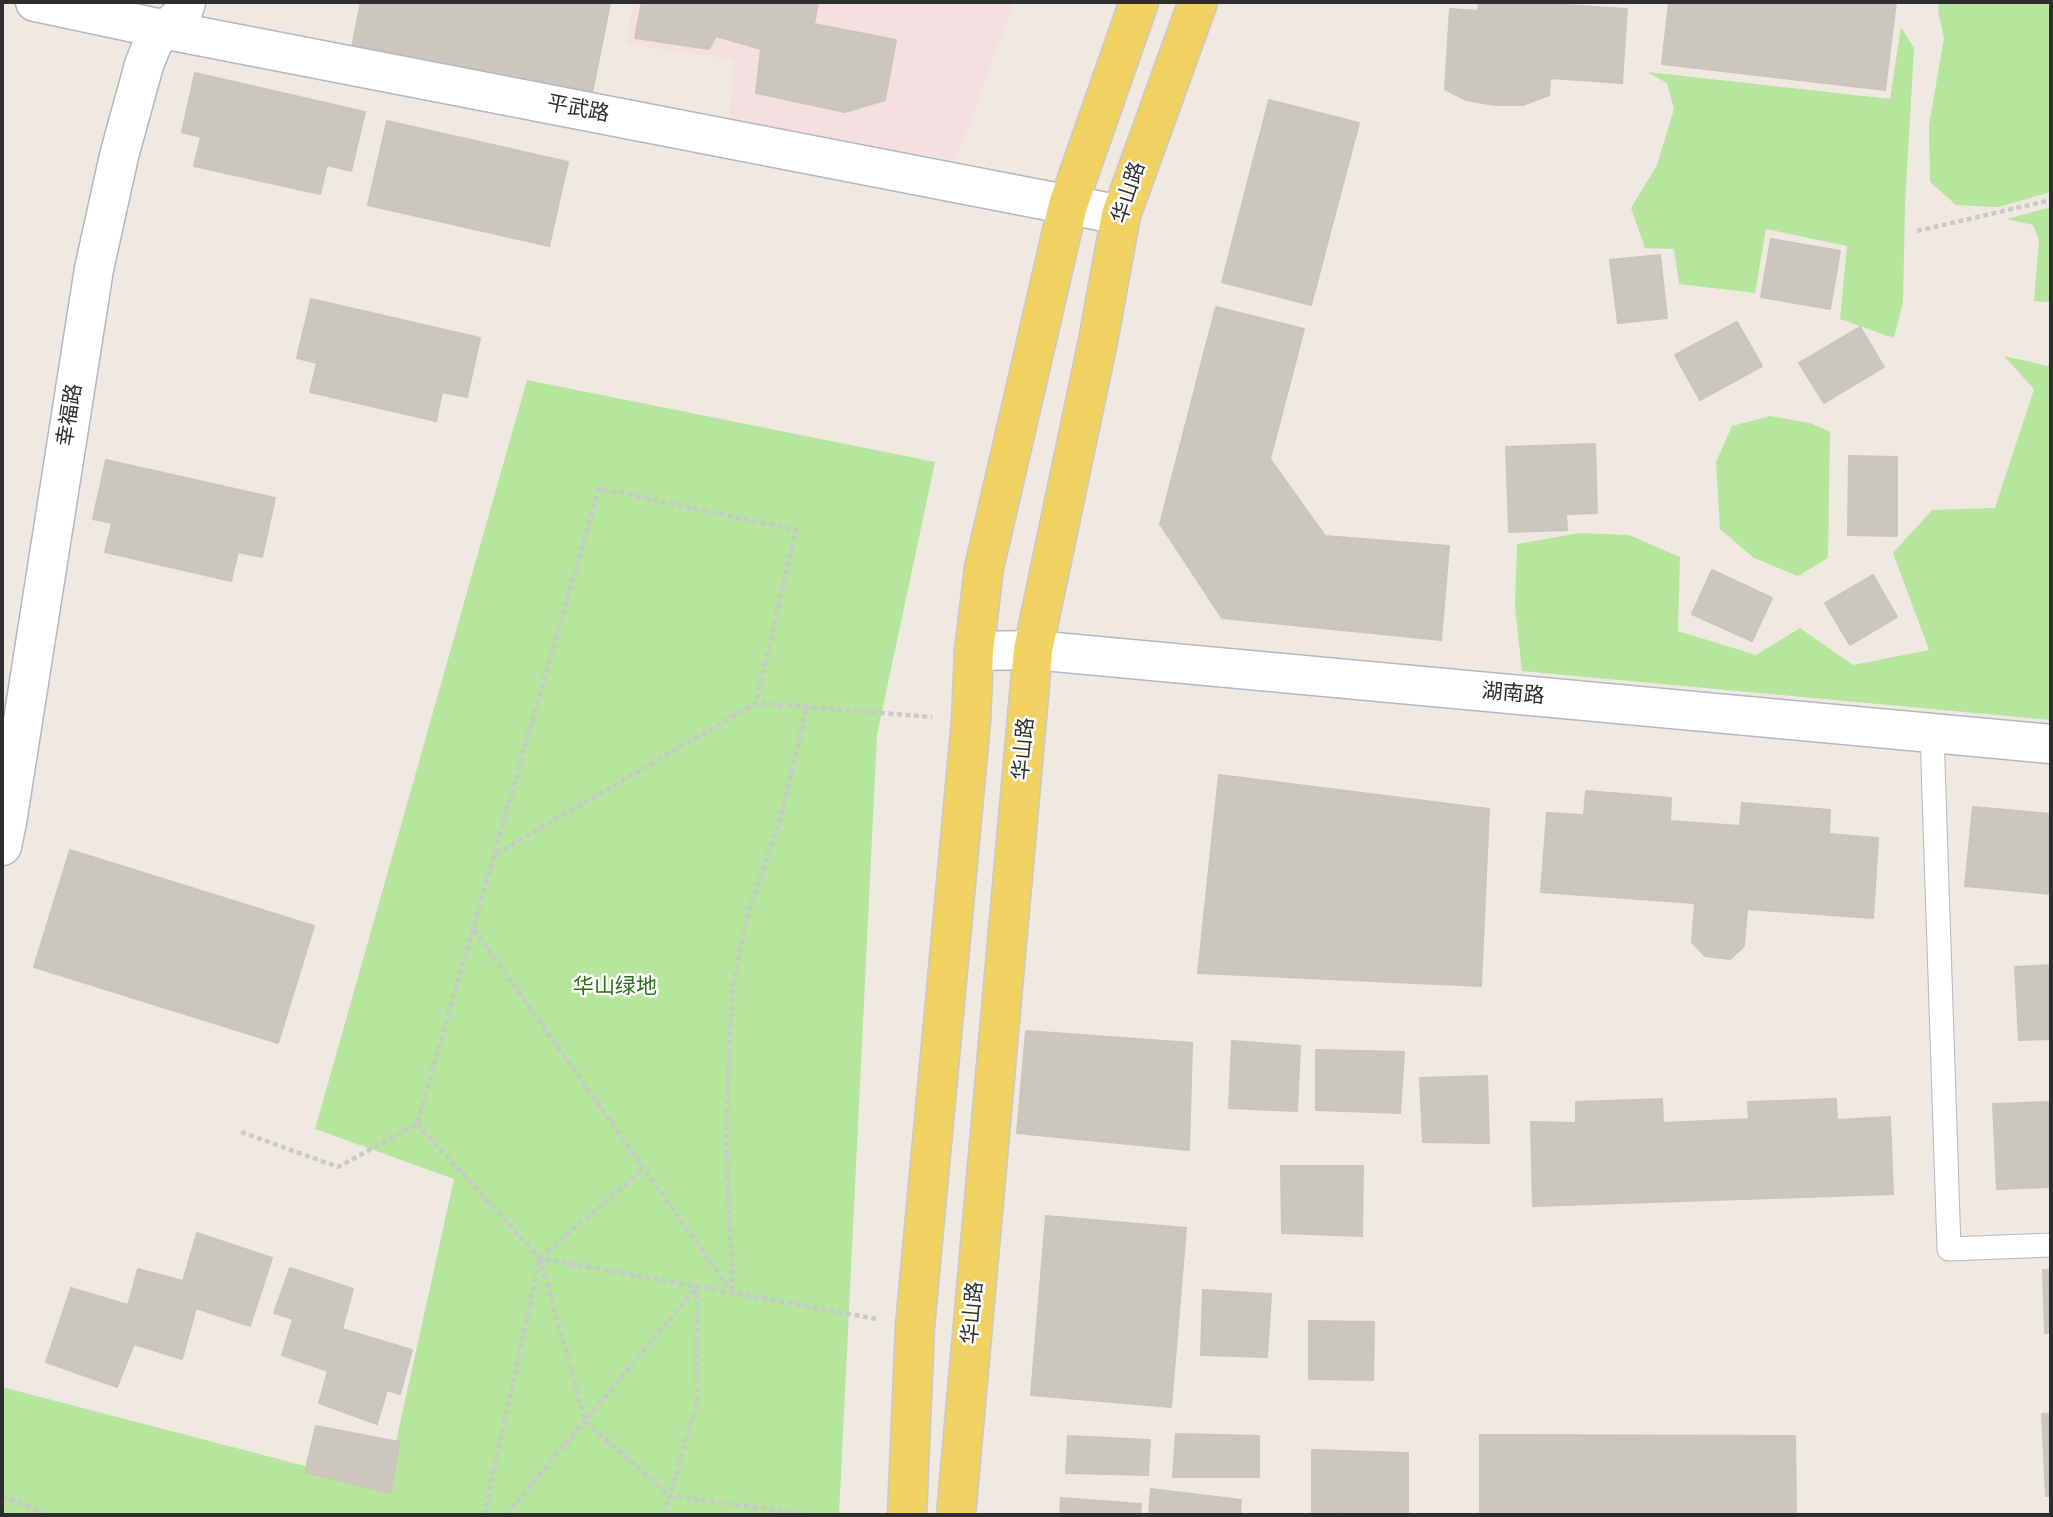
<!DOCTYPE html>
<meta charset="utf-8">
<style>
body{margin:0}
#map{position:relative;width:2053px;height:1517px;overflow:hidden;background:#efe9e1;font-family:Jost,sans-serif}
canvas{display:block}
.frame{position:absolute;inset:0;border:4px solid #2e2e2e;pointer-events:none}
</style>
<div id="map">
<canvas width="2053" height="1517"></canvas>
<div class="frame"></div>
</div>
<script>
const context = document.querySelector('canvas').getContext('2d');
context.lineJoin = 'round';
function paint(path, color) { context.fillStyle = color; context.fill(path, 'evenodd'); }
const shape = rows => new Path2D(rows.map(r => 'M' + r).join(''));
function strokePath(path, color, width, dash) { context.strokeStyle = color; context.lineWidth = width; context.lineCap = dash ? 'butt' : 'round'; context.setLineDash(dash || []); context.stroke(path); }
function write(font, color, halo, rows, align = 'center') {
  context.font = font + ' Jost,"Noto Sans SC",sans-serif'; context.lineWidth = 5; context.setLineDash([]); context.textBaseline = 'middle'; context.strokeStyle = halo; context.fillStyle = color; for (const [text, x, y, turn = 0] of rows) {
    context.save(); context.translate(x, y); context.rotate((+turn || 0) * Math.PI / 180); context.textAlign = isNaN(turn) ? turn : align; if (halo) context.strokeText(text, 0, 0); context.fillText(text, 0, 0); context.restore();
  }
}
paint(shape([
 [634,2,1014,2,956,160,729,120,734,60,626,44]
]), '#f5dfe0');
paint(shape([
 [1939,2,2051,2,2051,192,1998,207,1956,205,1930,182,1929,125,1944,38,1938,11],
 [1901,27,1914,48,1905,205,1903,302,1894,338,1840,319,1847,246,1766,229,1755,293,1679,284,1674,249,1645,248,1631,208,1657,165,1674,109,1667,83,1647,72,1890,99],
 [2051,207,2051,302,2034,301,2039,240,2033,225,2007,219],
 [2004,356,2048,366,2051,362,2051,720,1522,671,1515,606,1517,544,1580,533,1629,535,1680,557,1678,631,1756,655,1800,628,1853,665,1929,650,1893,553,1932,510,1995,508,2034,389],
 [527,380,935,462,877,735,839,1515,2,1515,2,1387,386,1487,454,1179,315,1129],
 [1770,416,1810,423,1830,432,1828,558,1798,576,1754,558,1720,529,1716,462,1732,426]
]), '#b6e59e');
const building = shape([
 [361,2,602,2,610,4,591,98,352,47,361,2],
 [642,2,818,2,814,24,896,40,885,100,845,112,756,93,761,49,716,36,709,49,635,38,642,2],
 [1479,2,1520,2,1627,9,1622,83,1550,78,1549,95,1523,105,1495,105,1466,100,1445,89,1450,9,1478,11,1479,2],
 [1669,2,1896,2,1885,90,1662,64,1669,2],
 [195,73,365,112,351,171,327,165,320,194,194,166,201,137,182,132,195,73],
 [1269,100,1359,123,1311,305,1222,282,1269,100],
 [387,121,568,162,549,246,368,205,387,121],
 [1771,239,1840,251,1830,309,1761,297,1771,239],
 [1660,255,1667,318,1618,323,1610,260,1660,255],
 [311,299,480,338,467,397,442,392,436,421,310,392,317,363,297,358,311,299],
 [1216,307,1304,329,1270,459,1325,536,1449,546,1441,640,1222,618,1160,524,1216,307],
 [1737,322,1762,366,1700,400,1675,355,1737,322],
 [1860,327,1884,367,1824,403,1799,363,1860,327],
 [1595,444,1597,513,1566,514,1567,530,1509,532,1506,447,1595,444],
 [1849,456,1897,457,1897,536,1848,535,1849,456],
 [106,460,275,498,262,557,238,552,231,581,105,552,112,523,93,519,106,460],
 [1712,570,1772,598,1752,641,1692,614,1712,570],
 [1873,575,1897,617,1850,645,1825,603,1873,575],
 [1219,775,1489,809,1481,986,1198,973,1219,775],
 [1586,791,1671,798,1670,821,1740,826,1742,803,1830,810,1829,834,1878,838,1873,918,1747,909,1744,946,1730,959,1705,956,1692,942,1695,903,1541,892,1547,813,1584,815,1586,791],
 [1973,807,2051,814,2051,894,1965,886,1973,807],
 [70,850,314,926,278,1043,34,967,70,850],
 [2051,965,2051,1039,2019,1040,2015,967,2051,965],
 [1026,1031,1192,1043,1189,1150,1017,1133,1026,1031],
 [1232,1041,1300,1046,1297,1111,1229,1108,1232,1041],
 [1316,1050,1404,1052,1400,1113,1316,1110,1316,1050],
 [1487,1076,1489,1143,1423,1142,1420,1078,1487,1076],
 [1662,1099,1663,1123,1749,1119,1748,1102,1836,1099,1837,1120,1890,1117,1893,1194,1533,1206,1531,1122,1576,1123,1576,1102,1662,1099],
 [2051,1102,2051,1187,1997,1189,1993,1104,2051,1102],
 [1281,1166,1363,1166,1362,1236,1282,1233,1281,1166],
 [1046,1216,1186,1228,1171,1407,1031,1395,1046,1216],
 [197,1233,272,1258,250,1326,196,1308,182,1359,134,1344,117,1387,46,1362,71,1288,128,1305,138,1269,183,1281,197,1233],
 [290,1268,353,1289,342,1329,412,1350,400,1394,387,1390,377,1424,319,1403,328,1371,282,1355,293,1319,274,1313,290,1268],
 [2043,1270,2051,1270,2051,1333,2045,1333,2043,1270],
 [1203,1290,1271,1294,1267,1357,1201,1355,1203,1290],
 [1309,1321,1374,1322,1373,1380,1309,1379,1309,1321],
 [2042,1414,2051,1414,2051,1496,2046,1496,2042,1414],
 [316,1426,399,1442,391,1493,305,1472,316,1426],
 [1176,1434,1259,1436,1259,1477,1173,1477,1176,1434],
 [1480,1435,1795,1436,1796,1515,1480,1515,1480,1435],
 [1068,1436,1150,1440,1148,1475,1066,1473,1068,1436],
 [1312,1450,1408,1453,1408,1514,1312,1513,1312,1450],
 [1151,1489,1241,1500,1240,1515,1149,1515,1151,1489],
 [1061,1498,1141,1504,1140,1515,1060,1515,1061,1498]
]);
paint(building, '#cbc7bf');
strokePath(building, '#cbc5ba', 2);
const service = shape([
 [1932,733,1949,1249,2051,1245]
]);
const minor = shape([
 [35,2,167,30,1121,215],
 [974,651,1033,650,2051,744]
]);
const tertiary = shape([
 [2,846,7,822,94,269,119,156,144,65,154,40,182,15,186,2]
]);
const primary = shape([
 [907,1515,915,1326,971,721,974,651,984,568,1068,205,1139,2],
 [956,1515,1033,650,1098,341,1121,215,1198,2]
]);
strokePath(service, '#b4b7c1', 25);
strokePath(minor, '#b4b7c1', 41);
strokePath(tertiary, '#b4b7c1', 41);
strokePath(primary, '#c9c9c9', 41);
strokePath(shape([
 [1917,231,2051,200],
 [496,854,756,703,932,717],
 [474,929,733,1294,726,1137,732,992,746,921,781,816,807,706],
 [417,1124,540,1258,877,1319],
 [241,1132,338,1167,417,1124,599,488,796,530,756,703],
 [540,1258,585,1421,670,1496,813,1515],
 [2,1496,49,1515],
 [484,1515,540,1258,643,1169],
 [506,1515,696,1288],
 [664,1515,697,1402,697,1290]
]), '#c9c9c9', 4.5, [5, 3.5]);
strokePath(service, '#fff', 23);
strokePath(minor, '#fff', 38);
strokePath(tertiary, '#fff', 38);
strokePath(primary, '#f2d163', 38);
write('21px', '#2e2e2e', '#fff', [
 ["平武路",578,110,11],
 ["华山路",1130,193,-72],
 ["幸福路",71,415,-81],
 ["湖南路",1513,695,5],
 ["华山路",1025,749,-85],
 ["华山路",974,1313,-85]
]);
write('21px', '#2c6e1b', '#fff', [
 ["华山绿地",615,988]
]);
</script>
